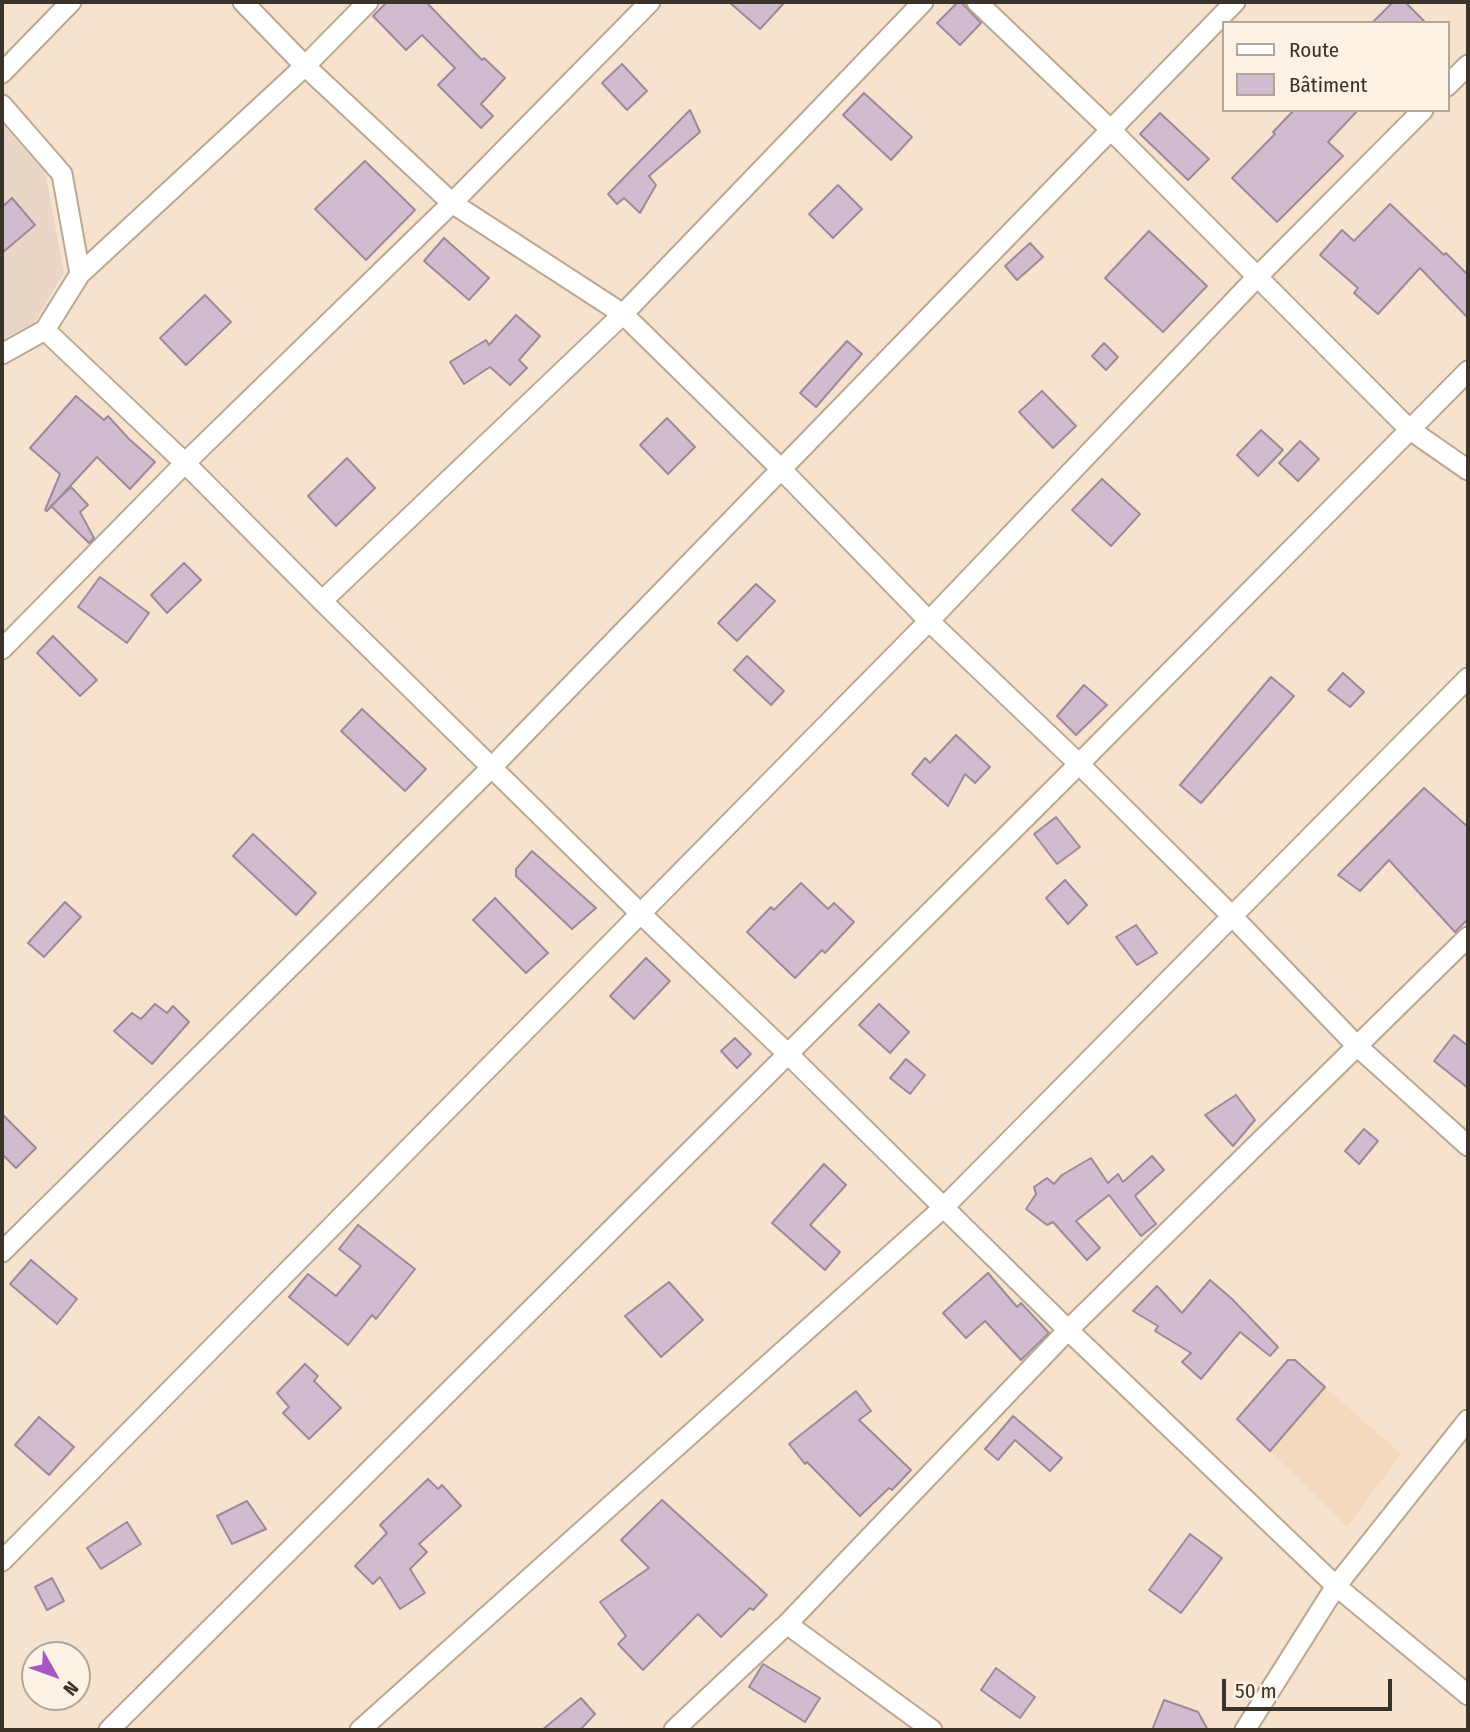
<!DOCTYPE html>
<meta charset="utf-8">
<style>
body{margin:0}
#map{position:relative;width:1470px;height:1732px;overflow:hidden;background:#f7e3cd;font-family:"Fira Sans Condensed",sans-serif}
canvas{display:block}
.frame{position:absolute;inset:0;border:4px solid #3a332a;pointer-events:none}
.legend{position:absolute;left:1222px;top:21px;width:228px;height:91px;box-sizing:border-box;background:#fef2e5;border:2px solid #b0a69a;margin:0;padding:9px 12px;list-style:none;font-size:21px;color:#3a332a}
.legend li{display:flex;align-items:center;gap:14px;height:35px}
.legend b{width:35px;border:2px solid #b0a69a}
.north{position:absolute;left:21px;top:1641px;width:70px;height:70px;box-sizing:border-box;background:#fef2e5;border:2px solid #b0a69a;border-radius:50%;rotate:130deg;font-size:19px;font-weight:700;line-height:28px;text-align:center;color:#3a332a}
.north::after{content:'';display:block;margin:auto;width:24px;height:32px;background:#a855c4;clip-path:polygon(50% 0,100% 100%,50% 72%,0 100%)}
.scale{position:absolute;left:1222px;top:1679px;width:170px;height:32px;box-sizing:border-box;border:4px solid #3a332a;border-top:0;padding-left:9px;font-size:21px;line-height:24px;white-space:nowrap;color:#3a332a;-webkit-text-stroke:5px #fef2e5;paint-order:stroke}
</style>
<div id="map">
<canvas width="1470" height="1732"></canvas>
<div class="frame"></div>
<ul class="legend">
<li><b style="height:9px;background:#fff"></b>Route</li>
<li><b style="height:19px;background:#d0bbcf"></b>Bâtiment</li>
</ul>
<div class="north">N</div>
<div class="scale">50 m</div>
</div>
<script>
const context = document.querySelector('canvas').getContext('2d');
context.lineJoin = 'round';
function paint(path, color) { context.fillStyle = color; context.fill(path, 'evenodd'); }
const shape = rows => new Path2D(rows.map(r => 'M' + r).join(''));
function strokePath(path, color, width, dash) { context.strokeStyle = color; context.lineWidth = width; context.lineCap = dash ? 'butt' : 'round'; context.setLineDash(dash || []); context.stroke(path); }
paint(shape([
 [1325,1387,1401,1454,1347,1527,1270,1451]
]), '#f3dabd');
paint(shape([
 [2,124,45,172,64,272,35,322,2,340]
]), '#e9d6c7');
const building = shape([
 [387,2,426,2,482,60,484,58,505,78,481,104,493,116,481,128,438,85,455,68,422,35,406,50,373,16,387,2],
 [729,2,785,2,760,29,729,2],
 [958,2,961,2,981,23,960,45,937,23,958,2],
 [1393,2,1405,2,1426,23,1372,23,1393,2],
 [622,64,647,91,627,110,602,83,622,64],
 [864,93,912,137,891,160,843,115,864,93],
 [690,110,700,132,649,176,656,185,640,213,624,198,617,204,608,194,690,110],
 [1294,110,1358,110,1328,142,1343,156,1277,222,1232,178,1275,134,1273,132,1294,110],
 [1160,113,1209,159,1188,180,1140,134,1160,113],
 [365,161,415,210,366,260,315,209,365,161],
 [838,185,862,209,833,238,809,214,838,185],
 [12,198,35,225,2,253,2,207,12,198],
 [1390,204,1444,255,1446,253,1468,275,1468,318,1420,268,1378,314,1354,293,1358,288,1320,255,1342,230,1354,241,1390,204],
 [1149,231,1207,286,1163,332,1105,278,1149,231],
 [444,238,489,278,469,300,424,261,444,238],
 [1030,243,1043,257,1017,280,1005,266,1030,243],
 [205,295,231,322,186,365,160,338,205,295],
 [516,315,540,336,519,360,527,368,510,385,490,367,464,384,450,362,486,340,489,345,516,315],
 [847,341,862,354,816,407,800,393,847,341],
 [1104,343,1118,357,1106,370,1092,356,1104,343],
 [1042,391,1076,426,1053,448,1019,412,1042,391],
 [76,396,104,420,108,416,129,439,155,462,130,489,97,457,47,511,45,510,60,474,30,448,76,396],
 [667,418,695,447,668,474,640,445,667,418],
 [1261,430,1283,450,1258,476,1237,455,1261,430],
 [1300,441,1319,459,1298,481,1279,463,1300,441],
 [347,458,375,488,336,526,308,496,347,458],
 [1102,479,1140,514,1111,546,1072,510,1102,479],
 [71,487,88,505,80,512,94,538,89,543,51,506,71,487],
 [184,563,201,580,167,613,151,595,184,563],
 [100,577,149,613,127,643,78,607,100,577],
 [756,584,775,601,737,641,718,623,756,584],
 [53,636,97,680,80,696,37,653,53,636],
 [747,656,784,691,771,705,734,670,747,656],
 [1343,673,1364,692,1350,707,1328,690,1343,673],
 [1271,677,1294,696,1201,803,1180,785,1271,677],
 [1084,685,1107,705,1076,735,1057,716,1084,685],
 [362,709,426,769,405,791,341,731,362,709],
 [956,735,990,767,975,783,965,774,948,806,912,774,925,758,930,763,956,735],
 [1424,788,1468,827,1468,919,1455,932,1389,860,1360,891,1338,875,1424,788],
 [1056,817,1080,847,1057,864,1034,834,1056,817],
 [253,834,316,893,296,915,233,856,253,834],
 [532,851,596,908,572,929,516,876,516,869,532,851],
 [1065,880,1087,905,1068,924,1046,898,1065,880],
 [801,883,828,909,834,903,854,922,825,953,822,950,795,978,747,932,771,907,774,910,801,883],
 [495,898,548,953,526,973,473,920,495,898],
 [65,902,81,917,44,957,28,943,65,902],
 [1136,925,1157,953,1137,965,1116,937,1136,925],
 [646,958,670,981,634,1019,610,996,646,958],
 [155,1004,167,1013,173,1006,189,1022,152,1064,114,1031,132,1013,141,1019,155,1004],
 [879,1004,909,1032,890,1053,859,1025,879,1004],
 [1454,1035,1468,1046,1468,1088,1434,1061,1454,1035],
 [735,1038,751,1054,737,1068,721,1051,735,1038],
 [906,1059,925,1075,910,1094,890,1078,906,1059],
 [1236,1095,1255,1120,1233,1146,1205,1115,1236,1095],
 [2,1114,36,1148,16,1168,2,1154,2,1114],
 [1364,1129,1378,1141,1359,1164,1345,1151,1364,1129],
 [1152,1156,1164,1170,1135,1196,1156,1224,1141,1236,1109,1195,1076,1221,1100,1248,1087,1260,1053,1222,1047,1225,1026,1209,1036,1194,1034,1187,1047,1178,1054,1184,1062,1175,1091,1158,1108,1183,1118,1174,1123,1182,1152,1156],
 [824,1164,846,1185,810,1225,840,1252,825,1270,772,1223,824,1164],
 [358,1225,415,1269,376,1319,372,1315,348,1345,289,1297,308,1274,336,1296,361,1266,339,1249,358,1225],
 [31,1260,77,1299,57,1324,10,1284,31,1260],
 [988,1273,1017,1307,1021,1303,1049,1333,1021,1360,985,1321,966,1338,943,1313,988,1273],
 [1210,1280,1232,1299,1278,1347,1270,1356,1240,1332,1201,1379,1182,1362,1191,1353,1155,1331,1158,1326,1133,1311,1157,1286,1182,1313,1210,1280],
 [669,1282,703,1320,661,1357,625,1316,669,1282],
 [1288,1360,1295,1360,1325,1387,1270,1451,1237,1419,1288,1360],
 [305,1364,318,1376,314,1381,341,1408,309,1439,283,1413,289,1407,277,1393,305,1364],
 [856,1391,871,1411,859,1420,911,1470,892,1490,889,1488,860,1516,807,1462,805,1464,789,1444,856,1391],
 [1013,1416,1062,1458,1050,1471,1015,1440,998,1460,985,1449,1013,1416],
 [39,1417,74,1447,49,1475,15,1445,39,1417],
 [428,1479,438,1489,442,1485,461,1506,419,1544,427,1552,410,1569,425,1593,400,1609,380,1577,373,1584,355,1566,387,1533,380,1525,428,1479],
 [662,1500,767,1595,753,1610,750,1608,721,1637,698,1614,643,1670,618,1644,626,1636,600,1602,649,1568,621,1540,662,1500],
 [247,1501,266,1529,232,1544,217,1516,247,1501],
 [127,1522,141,1544,101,1569,87,1548,127,1522],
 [1190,1534,1222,1558,1181,1613,1149,1590,1190,1534],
 [52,1578,64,1601,47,1610,35,1587,52,1578],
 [763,1664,820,1698,805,1722,749,1687,763,1664],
 [996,1668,1035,1697,1020,1718,981,1690,996,1668],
 [581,1698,595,1714,580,1730,542,1730,581,1698],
 [1164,1700,1198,1712,1208,1730,1152,1730,1164,1700]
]);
paint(building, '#d0bbcf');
strokePath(building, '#9d899c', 2);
const street = shape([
 [243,2,305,66,452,203,623,314,780,468,929,621,1079,764,1233,917,1357,1046,1468,1146],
 [977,2,1111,130,1409,429,1468,470],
 [2,73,71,2],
 [1447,86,1468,65],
 [2,105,62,174,80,274],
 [45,330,185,463,322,601,640,913,788,1054,1068,1330,1336,1586,1468,1695],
 [2,354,45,330,80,274,305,66,368,2],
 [322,601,623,314,923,2],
 [2,649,185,463,452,203,650,2],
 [2,1252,492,767,1235,2],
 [2,1561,929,621,1258,276,1423,110],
 [787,1624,932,1730],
 [109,1730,1079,764,1468,371],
 [360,1730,943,1208,1468,678],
 [674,1730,787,1624,1068,1330,1468,937],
 [1245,1730,1336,1586,1468,1420]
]);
strokePath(street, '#baa892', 23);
strokePath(street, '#fff', 19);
</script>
